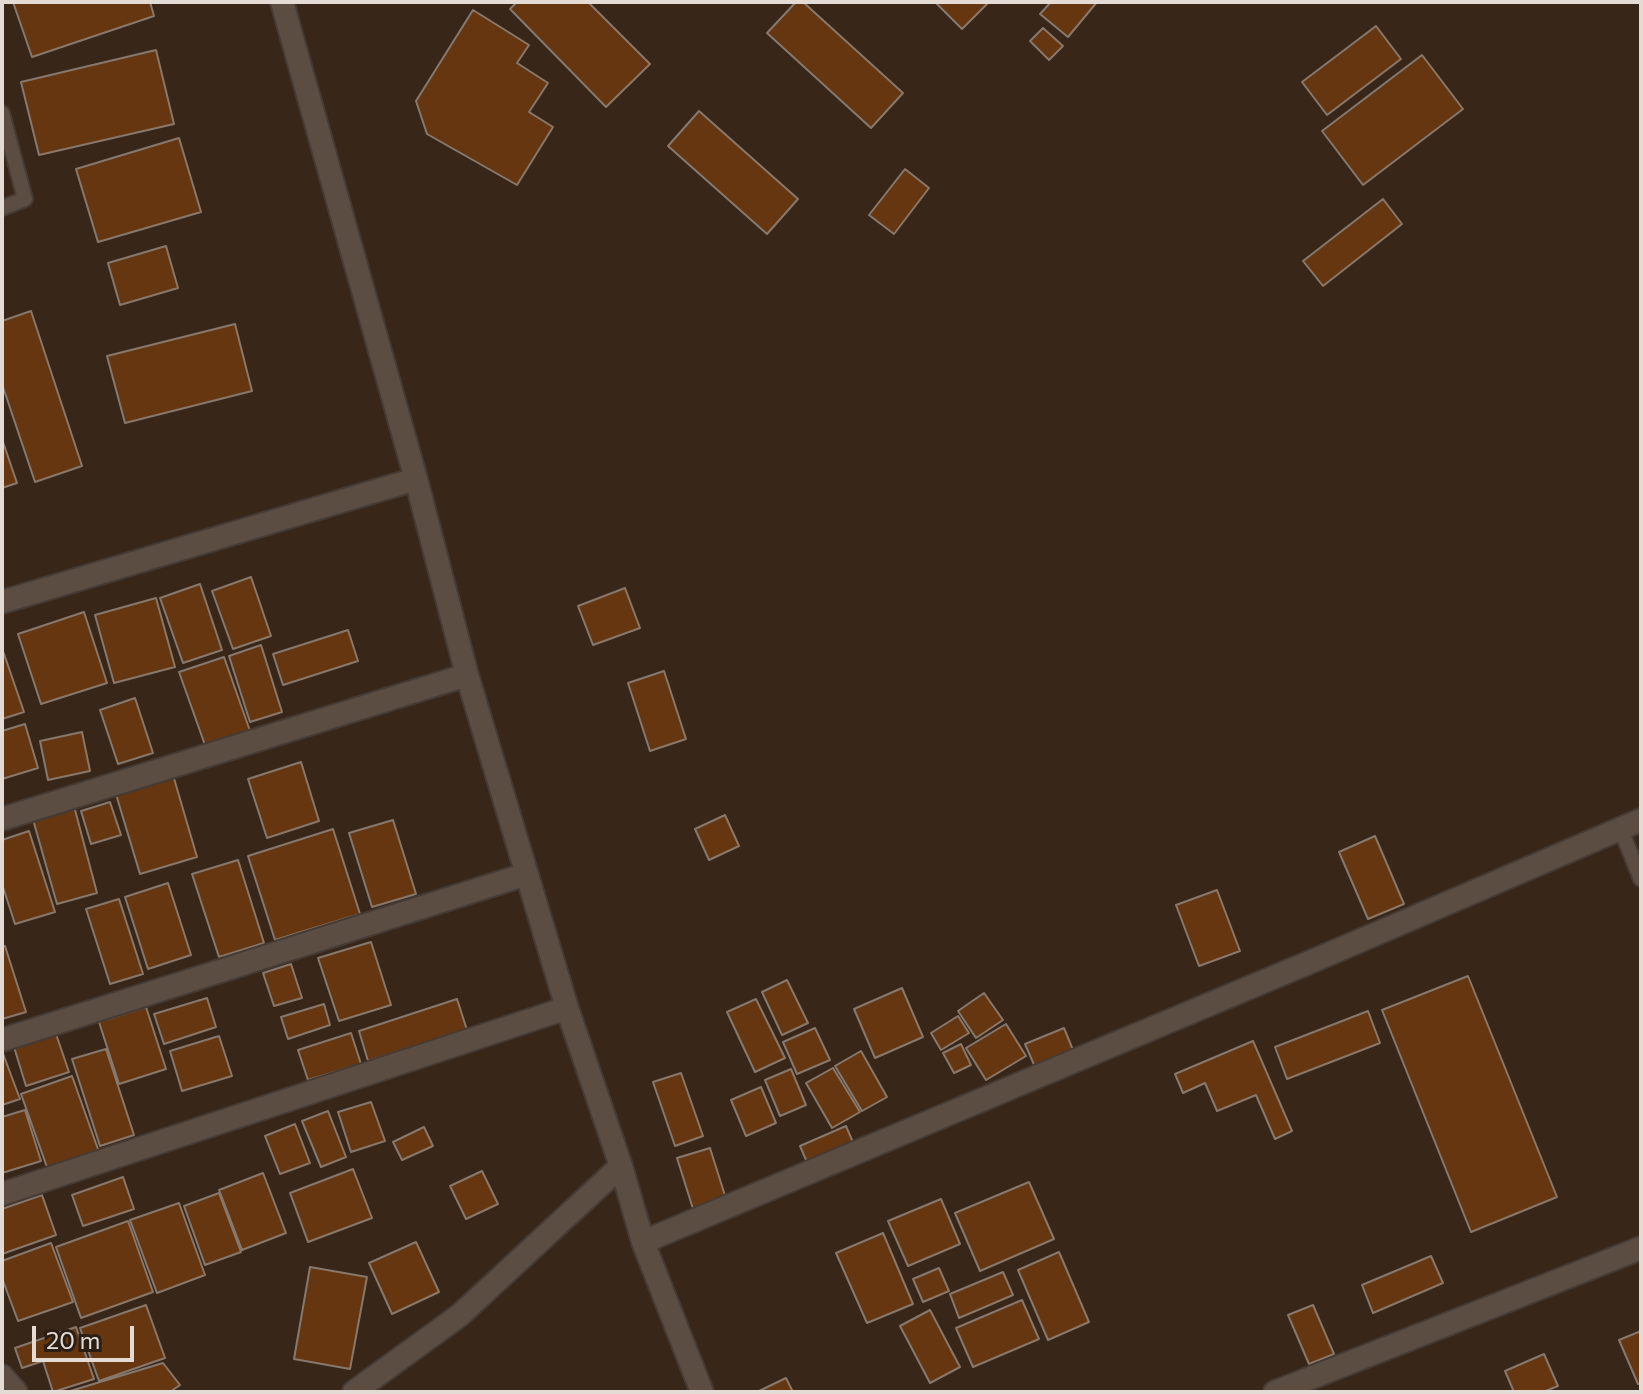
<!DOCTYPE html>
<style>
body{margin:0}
#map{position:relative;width:1643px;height:1394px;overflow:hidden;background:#2b1e15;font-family:Commissioner,sans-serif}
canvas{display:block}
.frame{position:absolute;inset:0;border:4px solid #e4dbd5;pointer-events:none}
.scale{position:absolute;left:32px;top:1326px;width:102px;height:36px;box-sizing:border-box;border:4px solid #e4dbd5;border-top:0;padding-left:10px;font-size:24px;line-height:28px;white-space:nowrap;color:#e4dbd5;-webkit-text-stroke:6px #2b1e15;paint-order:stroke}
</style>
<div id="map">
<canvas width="1643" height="1394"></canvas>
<div class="frame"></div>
<div class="scale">20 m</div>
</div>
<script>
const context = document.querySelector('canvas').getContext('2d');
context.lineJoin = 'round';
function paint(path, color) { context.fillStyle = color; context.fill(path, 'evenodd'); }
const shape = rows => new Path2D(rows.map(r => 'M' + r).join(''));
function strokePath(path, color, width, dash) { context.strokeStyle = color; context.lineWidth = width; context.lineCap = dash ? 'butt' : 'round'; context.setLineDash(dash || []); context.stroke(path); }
paint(shape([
 [2,2,1641,2,1641,1392,8,1392,2,1385]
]), '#382619');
const building = shape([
 [13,2,150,2,154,16,32,57,13,2],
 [517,2,588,2,650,64,606,107,510,9,517,2],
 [796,2,803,2,903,93,871,128,767,33,796,2],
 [935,2,989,2,962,29,935,2],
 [1051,2,1097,2,1068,37,1040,14,1051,2],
 [473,10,529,45,517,63,548,83,529,112,553,127,517,185,427,134,416,101,473,10],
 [1376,26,1401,59,1327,115,1302,82,1376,26],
 [1043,28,1063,46,1049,60,1030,41,1043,28],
 [156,50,174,124,39,155,21,82,156,50],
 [1422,55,1463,109,1363,185,1322,131,1422,55],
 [699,111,798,199,767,234,668,146,699,111],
 [179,138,201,212,98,242,76,169,179,138],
 [905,169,929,188,894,234,869,215,905,169],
 [1383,199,1402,224,1323,286,1303,261,1383,199],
 [166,246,178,288,120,305,108,263,166,246],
 [31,311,82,466,35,482,2,384,2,321,31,311],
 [235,324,252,391,125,423,107,356,235,324],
 [2,439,17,483,2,488,2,439],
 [251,577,271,636,233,649,212,591,251,577],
 [200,584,222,650,183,663,160,598,200,584],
 [625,588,640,628,593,645,578,606,625,588],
 [156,598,175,667,114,683,95,615,156,598],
 [84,612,107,683,41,704,18,634,84,612],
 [348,630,358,661,283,685,273,654,348,630],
 [261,645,282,712,250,722,229,656,261,645],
 [2,648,24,712,2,719,2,648],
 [224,657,250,731,205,745,179,672,224,657],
 [664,671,686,739,650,751,628,683,664,671],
 [135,698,153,753,118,764,100,710,135,698],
 [25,724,38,768,2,779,2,731,25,724],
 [82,732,90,771,48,780,40,741,82,732],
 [301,762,319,821,267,838,248,779,301,762],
 [173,775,197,857,140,874,115,791,173,775],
 [110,802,121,835,91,844,81,811,110,802],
 [74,806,97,893,57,904,32,816,74,806],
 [725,815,739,846,709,860,695,829,725,815],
 [393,820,416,894,372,907,349,833,393,820],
 [333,829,360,914,275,940,248,856,333,829],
 [29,831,55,912,15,924,2,884,2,840,29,831],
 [1375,836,1404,904,1368,919,1339,852,1375,836],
 [238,860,264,943,219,957,192,874,238,860],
 [168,883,191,955,148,969,125,897,168,883],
 [1217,890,1240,951,1199,966,1176,905,1217,890],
 [119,899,143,974,110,984,86,909,119,899],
 [371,942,391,1005,339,1021,318,958,371,942],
 [5,946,26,1012,2,1019,2,947,5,946],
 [291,964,302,998,274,1006,263,973,291,964],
 [1468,976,1557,1197,1471,1232,1382,1010,1468,976],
 [787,980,808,1023,782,1035,762,992,787,980],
 [902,988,923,1037,875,1058,854,1009,902,988],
 [984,993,1003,1020,976,1038,958,1011,984,993],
 [207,998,216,1027,164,1044,154,1014,207,998],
 [457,999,467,1030,368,1061,359,1031,457,999],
 [756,999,785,1058,755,1072,727,1012,756,999],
 [324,1004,330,1025,288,1039,281,1017,324,1004],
 [146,1007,166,1069,119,1084,99,1022,146,1007],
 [1368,1011,1380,1043,1287,1079,1275,1047,1368,1011],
 [958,1016,969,1033,941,1050,931,1033,958,1016],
 [1006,1024,1026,1056,986,1080,966,1048,1006,1024],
 [815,1028,830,1060,797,1074,783,1042,815,1028],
 [1064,1028,1073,1050,1035,1067,1025,1044,1064,1028],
 [351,1033,361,1064,308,1080,298,1050,351,1033],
 [56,1034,69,1072,26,1086,14,1047,56,1034],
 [219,1036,232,1076,182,1091,170,1051,219,1036],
 [1253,1041,1292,1131,1275,1139,1256,1095,1217,1111,1205,1083,1183,1093,1175,1074,1253,1041],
 [961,1044,971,1065,954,1073,943,1053,961,1044],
 [106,1049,134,1135,100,1146,72,1059,106,1049],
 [2,1051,20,1099,2,1105,2,1051],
 [861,1051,887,1097,862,1111,835,1066,861,1051],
 [833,1068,860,1112,832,1128,806,1083,833,1068],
 [791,1069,806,1105,780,1116,765,1080,791,1069],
 [681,1073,703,1136,675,1146,653,1082,681,1073],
 [72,1076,99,1152,48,1170,21,1094,72,1076],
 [761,1087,776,1123,746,1136,731,1100,761,1087],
 [371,1102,385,1141,351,1152,338,1112,371,1102],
 [25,1110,41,1161,2,1173,2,1117,25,1110],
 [328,1111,346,1157,321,1167,302,1121,328,1111],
 [295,1124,310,1163,280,1174,265,1136,295,1124],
 [846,1126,855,1147,809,1167,800,1146,846,1126],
 [424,1127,433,1146,402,1160,393,1142,424,1127],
 [710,1148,727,1202,694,1212,677,1158,710,1148],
 [353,1169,372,1218,308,1242,290,1193,353,1169],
 [482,1171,498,1204,466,1219,450,1186,482,1171],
 [263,1173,286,1233,242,1250,219,1190,263,1173],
 [123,1177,134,1209,83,1226,72,1195,123,1177],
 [1029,1182,1054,1239,980,1271,955,1213,1029,1182],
 [219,1193,241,1252,205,1265,184,1206,219,1193],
 [42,1195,56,1235,2,1254,2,1209,42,1195],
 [941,1199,960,1244,908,1266,888,1221,941,1199],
 [179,1203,205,1275,157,1293,130,1220,179,1203],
 [128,1221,153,1292,81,1318,56,1247,128,1221],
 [883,1233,913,1304,867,1323,836,1253,883,1233],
 [416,1242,439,1292,392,1314,369,1263,416,1242],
 [51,1243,73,1302,18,1321,2,1278,2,1261,51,1243],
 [1059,1252,1089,1322,1048,1340,1018,1270,1059,1252],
 [1431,1256,1443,1283,1373,1313,1362,1285,1431,1256],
 [310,1267,367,1277,350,1369,294,1359,310,1267],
 [939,1268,949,1291,923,1302,913,1279,939,1268],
 [1003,1272,1013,1295,959,1318,950,1294,1003,1272],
 [1022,1300,1039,1339,973,1367,956,1328,1022,1300],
 [146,1305,165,1358,99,1381,80,1328,146,1305],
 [1313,1305,1334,1354,1309,1364,1288,1315,1313,1305],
 [930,1310,960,1367,930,1383,900,1326,930,1310],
 [76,1327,94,1379,53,1392,43,1361,22,1368,15,1348,76,1327],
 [1641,1331,1641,1383,1638,1384,1619,1340,1641,1331],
 [1544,1354,1558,1386,1543,1392,1514,1392,1505,1371,1544,1354],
 [163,1363,180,1385,170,1392,67,1392,163,1363],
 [786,1378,793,1392,757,1392,786,1378]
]);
paint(building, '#65360f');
strokePath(building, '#87786d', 2);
const service = shape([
 [2,113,25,199,2,208],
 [1621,830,1641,879]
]);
const minor = shape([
 [282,2,416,479,467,675,567,1008,621,1166,643,1242,702,1392],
 [2,602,416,479],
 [2,819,467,675],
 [2,1040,527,874],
 [2,1194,567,1008],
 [643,1242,1315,960,1641,820],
 [2,1376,16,1392],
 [354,1392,460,1315,621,1166],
 [1275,1392,1641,1248]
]);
strokePath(service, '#453b35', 18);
strokePath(minor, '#453b35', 26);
strokePath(service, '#5c4d43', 14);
strokePath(minor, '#5c4d43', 22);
</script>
